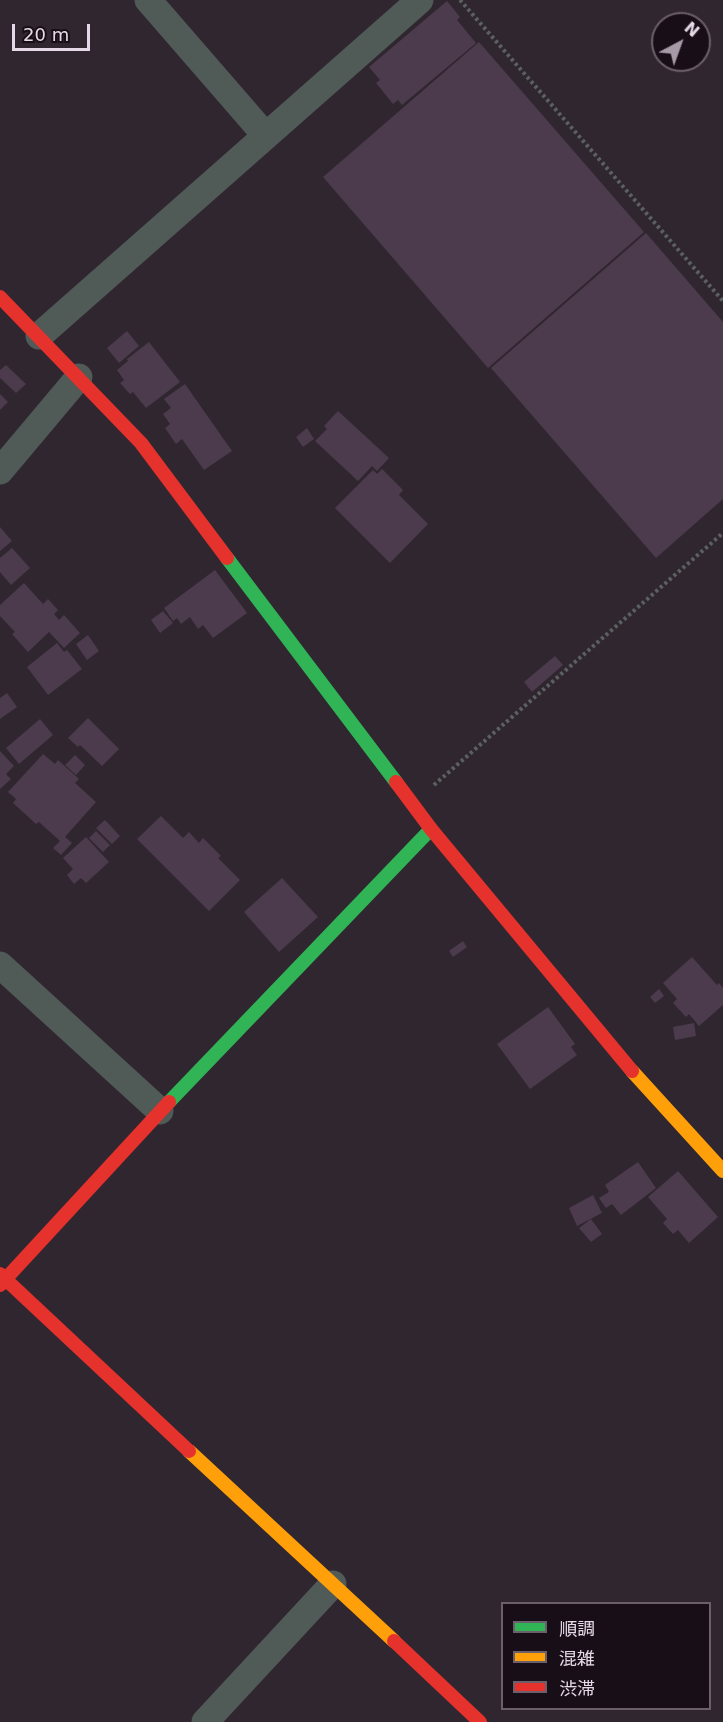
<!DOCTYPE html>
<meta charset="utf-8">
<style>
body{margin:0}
#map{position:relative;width:723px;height:1722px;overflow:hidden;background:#302630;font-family:"DejaVu Sans","Noto Sans JP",sans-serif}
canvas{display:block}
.legend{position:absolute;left:501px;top:1602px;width:210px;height:108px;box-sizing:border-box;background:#170e17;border:2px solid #6a5f6a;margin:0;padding:8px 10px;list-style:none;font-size:18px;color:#e6d9e7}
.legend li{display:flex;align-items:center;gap:12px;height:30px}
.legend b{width:30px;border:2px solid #6a5f6a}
.north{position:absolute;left:651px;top:12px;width:60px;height:60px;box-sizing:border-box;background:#170e17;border:2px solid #6a5f6a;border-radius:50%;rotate:41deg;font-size:16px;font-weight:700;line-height:24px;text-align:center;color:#e6d9e7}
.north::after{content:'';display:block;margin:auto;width:21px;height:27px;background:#a69aa7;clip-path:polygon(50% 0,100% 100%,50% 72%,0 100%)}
.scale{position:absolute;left:12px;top:24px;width:78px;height:27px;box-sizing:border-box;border:3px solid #e6d9e7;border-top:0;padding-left:8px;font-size:18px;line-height:21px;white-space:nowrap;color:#e6d9e7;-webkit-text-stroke:4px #170e17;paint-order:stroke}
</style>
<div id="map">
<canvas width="723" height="1722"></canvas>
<ul class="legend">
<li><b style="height:8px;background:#30b455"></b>順調</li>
<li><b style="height:8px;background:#ff9f0a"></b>混雑</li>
<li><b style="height:8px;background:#e5322d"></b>渋滞</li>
</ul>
<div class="north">N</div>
<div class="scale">20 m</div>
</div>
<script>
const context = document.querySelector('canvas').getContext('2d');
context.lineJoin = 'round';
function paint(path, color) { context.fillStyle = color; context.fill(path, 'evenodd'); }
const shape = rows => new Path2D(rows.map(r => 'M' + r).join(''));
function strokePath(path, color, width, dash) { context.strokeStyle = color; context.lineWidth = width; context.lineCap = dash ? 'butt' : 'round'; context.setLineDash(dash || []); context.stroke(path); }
paint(shape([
 [447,1,460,17,457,20,476,43,402,105,398,100,393,104,376,83,380,80,369,67],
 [479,42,644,232,488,368,323,177],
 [646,233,723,322,723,499,656,558,491,368],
 [127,331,139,346,119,363,107,348],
 [149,342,180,382,146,408,133,392,130,394,120,383,124,380,117,370,128,361,127,359],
 [6,365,26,384,16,393,0,378,0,370],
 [185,384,232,451,204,470,182,439,176,444,165,428,170,424,163,414,171,408,164,399],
 [0,394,8,402,0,410],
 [338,411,389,458,377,471,372,466,358,481,315,441,327,429,324,426],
 [307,428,314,439,303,447,296,437],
 [382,469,403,490,399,495,428,524,390,563,335,508,373,470,377,474],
 [0,527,12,541,0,551],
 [12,548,30,568,11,585,0,572,0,558],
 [215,570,247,613,213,638,203,625,198,629,190,617,181,624,177,618,173,621,164,608],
 [24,583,43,604,48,599,58,610,54,614,59,620,64,615,80,633,64,648,49,632,28,652,12,634,15,632,0,616,0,605],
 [163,611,173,623,160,633,151,620],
 [88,635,99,651,87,660,76,644],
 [57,643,64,652,67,650,82,669,48,695,27,667],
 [555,656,563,665,532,692,524,682],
 [7,693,17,707,0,719,0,698],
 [88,718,119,749,102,766,80,745,78,747,68,738],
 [40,719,53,735,19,764,6,748],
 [0,751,14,766,6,774,11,779,0,789],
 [43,754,55,764,58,760,79,779,75,783,96,802,65,837,72,843,61,855,53,848,60,841,39,822,36,824,13,803,16,799,8,792],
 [75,755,85,765,76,775,65,765],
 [161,816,183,838,189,832,199,843,203,838,221,856,218,858,240,880,209,911,137,839],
 [105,820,120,836,112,844,96,828],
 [96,831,110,845,103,852,89,838],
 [86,837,109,862,86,883,81,878,74,884,67,875,73,869,63,858],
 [282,878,318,917,279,952,244,912],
 [463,941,467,947,453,957,449,951],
 [692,957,717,985,719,983,723,988,723,1005,699,1026,689,1014,686,1017,673,1003,677,999,663,983],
 [659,989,664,996,655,1003,650,997],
 [548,1007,575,1044,571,1047,577,1055,530,1089,497,1044],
 [694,1023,696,1036,675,1040,673,1027],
 [638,1162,656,1188,621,1215,612,1204,606,1208,599,1198,609,1192,605,1185],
 [678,1171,718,1217,689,1243,678,1230,673,1234,663,1223,667,1219,648,1197],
 [593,1195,602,1213,577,1226,569,1208],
 [591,1219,602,1234,591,1242,579,1228]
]), '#4c3b4d');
strokePath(shape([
 [460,0,723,301],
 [434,785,723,533]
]), '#5b6060', 4, [3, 3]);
strokePath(shape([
 [148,0,266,136],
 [39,336,420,0],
 [0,471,79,377],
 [0,965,160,1111],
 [205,1722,333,1584]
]), '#505a57', 27);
strokePath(shape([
 [227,558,396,782],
 [169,1102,431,829]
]), '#30b455', 14);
strokePath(shape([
 [632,1071,723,1171],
 [189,1451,394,1641]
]), '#ff9f0a', 14);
strokePath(shape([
 [0,297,141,443,227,558],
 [396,782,431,829,632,1071],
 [0,1274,189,1451],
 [0,1285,169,1102],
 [394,1641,480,1722]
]), '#e5322d', 14);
</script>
